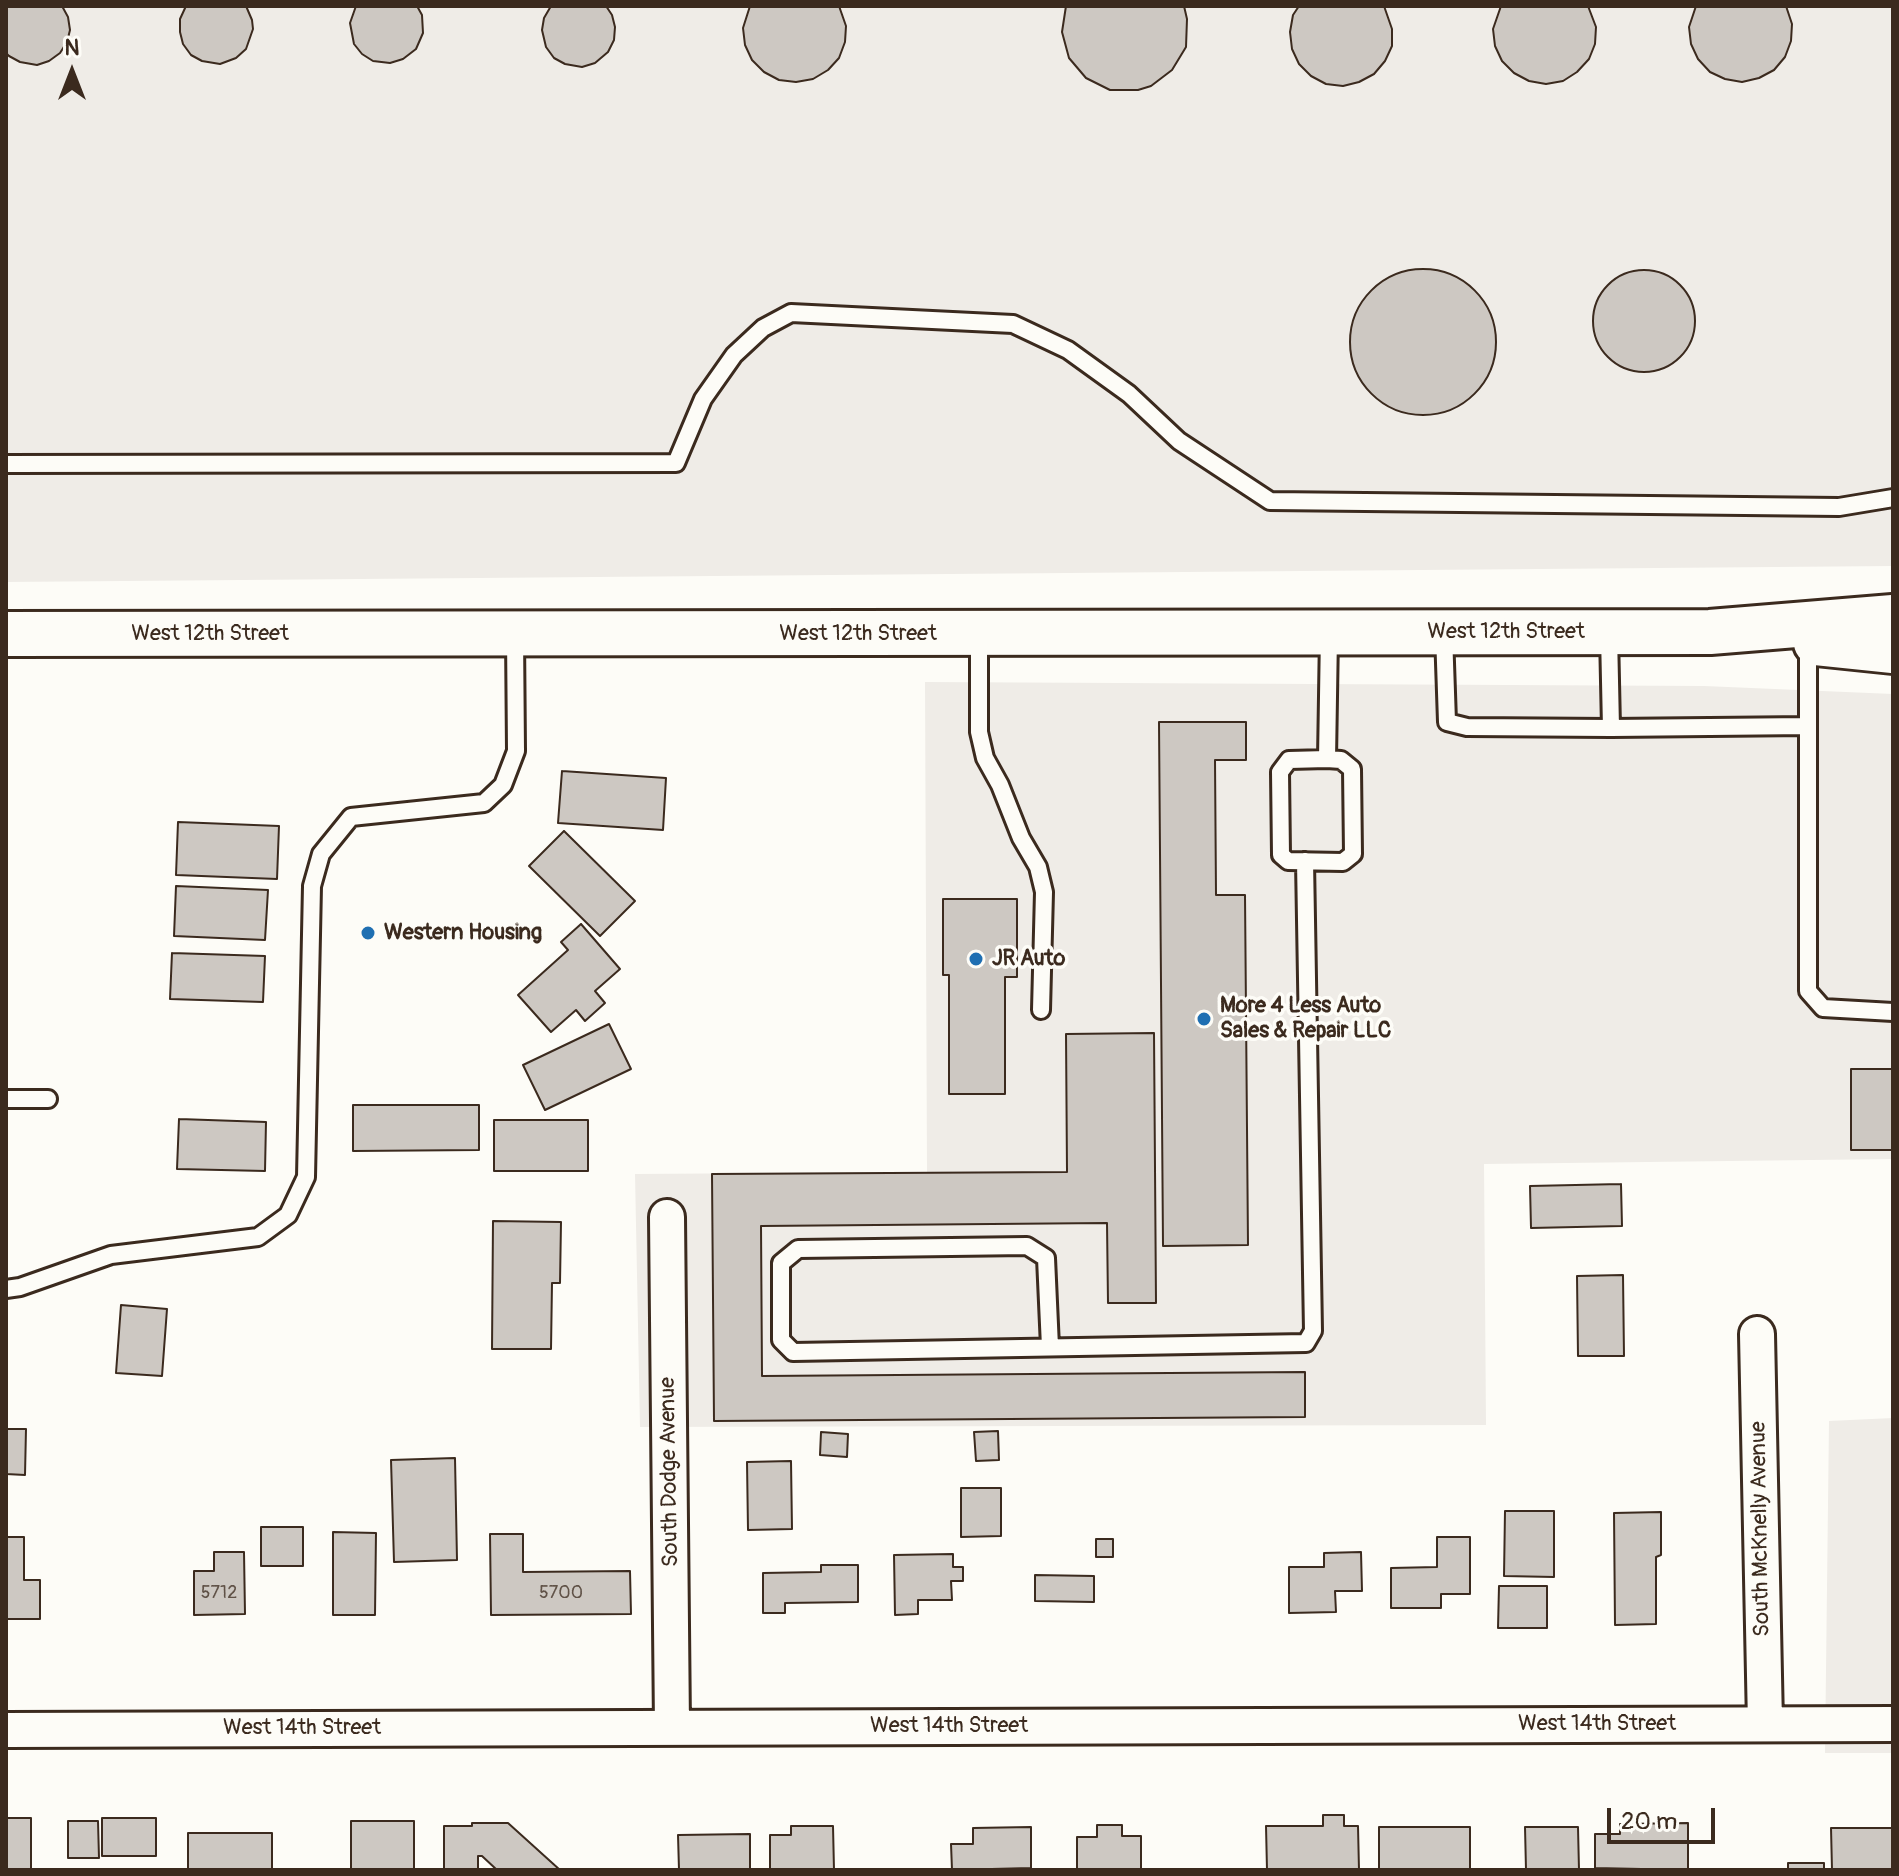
<!DOCTYPE html>
<style>
body{margin:0}
#map{position:relative;width:1899px;height:1876px;overflow:hidden;background:#fdfcf7;font-family:Pangolin,sans-serif}
canvas{display:block}
.frame{position:absolute;inset:0;border:8px solid #3b2a1e;pointer-events:none}
.north{position:absolute;left:32px;top:32px;width:80px;height:80px;-webkit-text-stroke:6px #fdfcf7;paint-order:stroke;rotate:0deg;font-size:22px;font-weight:700;line-height:32px;text-align:center;color:#3b2a1e}
.north::after{content:'';display:block;margin:auto;width:28px;height:36px;background:#3b2a1e;clip-path:polygon(50% 0,100% 100%,50% 72%,0 100%)}
.scale{position:absolute;left:1607px;top:1808px;width:108px;height:36px;box-sizing:border-box;border:4px solid #3b2a1e;border-top:0;padding-left:10px;font-size:24px;line-height:28px;white-space:nowrap;color:#3b2a1e;-webkit-text-stroke:6px #fdfcf7;paint-order:stroke}
</style>
<div id="map">
<canvas width="1899" height="1876"></canvas>
<div class="frame"></div>
<div class="north">N</div>
<div class="scale">20 m</div>
</div>
<script>
const context = document.querySelector('canvas').getContext('2d');
context.lineJoin = 'round';
function paint(path, color) { context.fillStyle = color; context.fill(path, 'evenodd'); }
const shape = rows => new Path2D(rows.map(r => 'M' + r).join(''));
function strokePath(path, color, width, dash) { context.strokeStyle = color; context.lineWidth = width; context.lineCap = dash ? 'butt' : 'round'; context.setLineDash(dash || []); context.stroke(path); }
function write(font, color, halo, rows, align = 'center') {
  context.font = font + ' Pangolin,sans-serif'; context.lineWidth = 7; context.setLineDash([]); context.textBaseline = 'middle'; context.strokeStyle = halo; context.fillStyle = color; for (const [text, x, y, turn = 0] of rows) {
    context.save(); context.translate(x, y); context.rotate((+turn || 0) * Math.PI / 180); context.textAlign = isNaN(turn) ? turn : align; if (halo) context.strokeText(text, 0, 0); context.fillText(text, 0, 0); context.restore();
  }
}
paint(shape([
 [6,6,1893,6,1893,566,6,582],
 [925,682,1704,686,1893,694,1893,1159,1484,1164,1486,1425,640,1427,635,1174,927,1172],
 [1893,1418,1893,1753,1825,1753,1829,1421]
]), '#efece7');
const building = shape([
 [6,6,62,6,68,17,70,30,67,42,60,53,49,61,37,65,20,62,9,56,6,53,6,6],
 [186,6,246,6,252,20,253,29,246,49,236,58,220,64,202,61,191,55,183,44,180,32,180,19,186,6],
 [417,6,422,15,423,33,416,49,403,59,390,63,373,61,362,54,354,44,350,23,356,6,417,6],
 [551,6,606,6,612,15,615,27,614,40,608,52,595,63,582,67,565,64,554,58,546,47,542,30,544,18,551,6],
 [750,6,839,6,846,26,845,42,839,58,828,70,813,79,796,82,779,80,764,72,752,60,745,45,743,28,750,6],
 [1066,6,1184,6,1187,19,1186,47,1172,70,1151,86,1138,90,1110,90,1086,78,1069,58,1062,32,1066,6],
 [1299,6,1384,6,1392,29,1392,46,1385,61,1374,74,1359,82,1343,86,1326,84,1311,76,1299,64,1292,49,1290,32,1293,15,1299,6],
 [1501,6,1588,6,1596,27,1595,44,1589,59,1577,72,1563,81,1546,84,1529,81,1514,73,1502,61,1495,46,1493,29,1501,6],
 [1696,6,1786,6,1792,24,1791,41,1785,57,1774,70,1759,78,1742,82,1725,79,1710,72,1698,59,1691,44,1689,27,1696,6],
 '1350 342a73 73 0 1 1 146 0a73 73 0 1 1-146 0Z',
 '1593 321a51 51 0 1 1 102 0a51 51 0 1 1-102 0Z',
 [1159,722,1246,722,1246,760,1215,760,1216,895,1245,895,1248,1245,1163,1246,1159,722],
 [562,771,666,778,663,830,558,823,562,771],
 [178,822,279,826,277,879,176,875,178,822],
 [564,831,635,901,600,936,529,866,564,831],
 [176,886,268,890,265,940,174,936,176,886],
 [943,899,1017,899,1017,977,1005,977,1005,1094,949,1094,949,975,943,975,943,899],
 [581,924,620,969,595,991,605,1003,585,1021,576,1010,551,1032,518,995,568,950,561,942,581,924],
 [172,953,265,956,263,1002,170,999,172,953],
 [609,1024,631,1069,545,1110,523,1065,609,1024],
 [1154,1033,1156,1303,1108,1303,1107,1223,761,1226,762,1376,1305,1372,1305,1417,714,1421,712,1174,1067,1172,1066,1034,1154,1033],
 [1851,1069,1893,1069,1893,1150,1851,1150,1851,1069],
 [353,1105,479,1105,479,1150,353,1151,353,1105],
 [179,1119,266,1122,265,1171,177,1169,179,1119],
 [494,1120,588,1120,588,1171,494,1171,494,1120],
 [1621,1184,1622,1226,1531,1228,1530,1186,1621,1184],
 [493,1221,561,1222,560,1283,552,1283,551,1349,492,1349,493,1221],
 [1623,1275,1624,1356,1578,1356,1577,1276,1623,1275],
 [121,1305,167,1309,162,1376,116,1373,121,1305],
 [6,1429,26,1429,25,1475,6,1474,6,1429],
 [998,1431,999,1460,976,1461,974,1432,998,1431],
 [821,1432,848,1434,847,1457,820,1455,821,1432],
 [455,1458,457,1560,394,1562,391,1460,455,1458],
 [791,1461,792,1529,748,1530,747,1462,791,1461],
 [961,1488,1001,1488,1001,1536,961,1537,961,1488],
 [1505,1511,1554,1511,1554,1577,1504,1576,1505,1511],
 [1661,1512,1661,1555,1656,1557,1656,1624,1615,1625,1614,1513,1661,1512],
 [261,1527,303,1527,303,1566,261,1566,261,1527],
 [333,1532,376,1533,375,1615,333,1615,333,1532],
 [490,1534,523,1534,523,1572,630,1571,631,1614,491,1615,490,1534],
 [6,1537,24,1537,24,1580,40,1580,40,1619,6,1619,6,1537],
 [1437,1537,1470,1537,1470,1594,1441,1594,1441,1608,1391,1608,1391,1568,1437,1567,1437,1537],
 [1096,1539,1113,1539,1113,1557,1096,1557,1096,1539],
 [214,1552,244,1552,245,1614,194,1615,194,1571,214,1571,214,1552],
 [1361,1552,1362,1591,1335,1591,1336,1612,1289,1613,1289,1567,1324,1567,1324,1553,1361,1552],
 [953,1554,953,1567,963,1567,963,1581,951,1581,952,1600,918,1600,918,1614,895,1615,894,1555,953,1554],
 [821,1565,858,1565,858,1602,785,1603,785,1613,763,1613,763,1573,821,1572,821,1565],
 [1035,1575,1094,1576,1094,1602,1035,1601,1035,1575],
 [1499,1586,1547,1586,1547,1628,1498,1628,1499,1586],
 [1323,1815,1344,1815,1344,1826,1358,1826,1359,1870,1267,1870,1266,1826,1323,1826,1323,1815],
 [6,1818,31,1818,31,1870,6,1870,6,1818],
 [102,1818,156,1818,156,1856,102,1856,102,1818],
 [68,1821,98,1821,99,1858,68,1858,68,1821],
 [351,1821,414,1821,414,1870,351,1870,351,1821],
 [472,1823,508,1823,560,1870,497,1870,482,1856,478,1856,478,1870,444,1870,444,1826,472,1826,472,1823],
 [1688,1823,1688,1870,1595,1868,1595,1834,1620,1834,1620,1824,1688,1823],
 [1097,1825,1122,1825,1122,1836,1141,1836,1141,1870,1077,1870,1077,1837,1097,1837,1097,1825],
 [791,1826,833,1826,834,1870,770,1870,770,1835,791,1835,791,1826],
 [1031,1827,1031,1868,952,1870,951,1844,973,1844,973,1828,1031,1827],
 [1379,1827,1470,1827,1470,1870,1379,1870,1379,1827],
 [1525,1827,1578,1827,1579,1870,1526,1870,1525,1827],
 [1831,1828,1893,1828,1893,1870,1832,1870,1831,1828],
 [188,1833,272,1833,272,1870,188,1870,188,1833],
 [750,1834,750,1870,679,1870,678,1835,750,1834],
 [1788,1863,1824,1863,1824,1870,1788,1870,1788,1863]
]);
paint(building, '#cdc8c2');
strokePath(building, '#3b2a1e', 2);
const lane = shape([
 [6,464,676,463,703,399,734,355,763,328,791,313,1013,324,1068,350,1129,394,1179,441,1270,501,1839,507,1893,498],
 [1444,633,1447,722,1467,727,1611,728],
 [1609,634,1611,728,1808,726],
 [979,635,979,732,985,758,1000,785,1021,838,1038,867,1044,892,1041,1010],
 [1808,644,1808,991,1823,1008,1893,1012],
 [1327,759,1289,760,1280,772,1281,855,1288,861,1343,862,1353,854,1352,769,1341,760,1327,759,1329,634],
 [6,1099,48,1099],
 [6,1289,20,1287,111,1255,258,1237,288,1215,306,1177,312,886,321,854,351,817,484,803,503,785,516,751,515,635],
 [1050,1347,1046,1258,1027,1246,798,1249,781,1263,781,1340,793,1352,1306,1343,1313,1331,1305,861]
]);
const street = shape([
 [667,1217,672,1727],
 [1757,1334,1765,1724],
 [6,1730,1893,1724]
]);
const primary = shape([
 [6,634,1710,632,1893,617],
 [1816,643,1893,651]
]);
strokePath(lane, '#3b2a1e', 22);
strokePath(street, '#3b2a1e', 40);
strokePath(primary, '#3b2a1e', 50);
strokePath(lane, '#fdfcf7', 16);
strokePath(street, '#fdfcf7', 34);
strokePath(primary, '#fdfcf7', 44);
for (const [x, y, r, color] of [
 [368,933,8,"#1f6fb2"],
 [976,959,8,"#1f6fb2"],
 [1204,1019,8,"#1f6fb2"]
]) { const dot = new Path2D(); dot.arc(x, y, r, 0, 2 * Math.PI); context.fillStyle = color; context.fill(dot); strokePath(dot, '#fdfcf7', 3); }
write('18px', '#605247', null, [
 ["5712",219,1593],
 ["5700",561,1593]
]);
write('22px', '#3b2a1e', '#fdfcf7', [
 ["West 12th Street",1506,632],
 ["West 12th Street",210,634],
 ["West 12th Street",858,634],
 ["South Dodge Avenue",670,1472,-91],
 ["South McKnelly Avenue",1761,1529,-91],
 ["West 14th Street",1597,1724],
 ["West 14th Street",949,1726],
 ["West 14th Street",302,1728]
]);
write('bold 22px', '#3b2a1e', '#fdfcf7', [
 ["Western Housing",384,933],
 ["JR Auto",992,959],
 ["More 4 Less Auto",1220,1006],
 ["Sales & Repair LLC",1220,1031]
], 'left');
</script>
